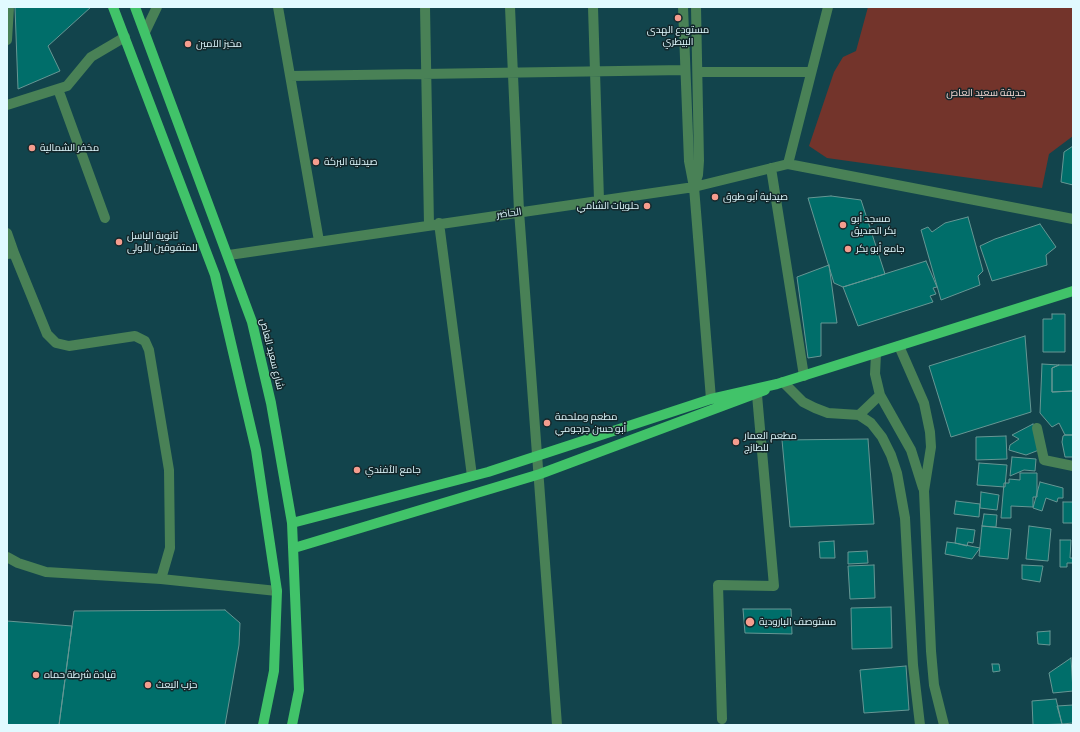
<!DOCTYPE html>
<meta charset="utf-8">
<style>
body{margin:0}
#map{position:relative;width:1080px;height:732px;overflow:hidden;background:#12444c;font-family:Barlow,sans-serif}
canvas{display:block}
.frame{position:absolute;inset:0;border:8px solid #e1faff;pointer-events:none}
</style>
<div id="map">
<canvas width="1080" height="732"></canvas>
<div class="frame"></div>
</div>
<script>
const context = document.querySelector('canvas').getContext('2d');
context.lineJoin = 'round';
function paint(path, color) { context.fillStyle = color; context.fill(path, 'evenodd'); }
const shape = rows => new Path2D(rows.map(r => 'M' + r).join(''));
function strokePath(path, color, width, dash) { context.strokeStyle = color; context.lineWidth = width; context.lineCap = dash ? 'butt' : 'round'; context.setLineDash(dash || []); context.stroke(path); }
function write(font, color, halo, rows, align = 'center') {
  context.font = font + ' Barlow,Cairo,sans-serif'; context.lineWidth = 3; context.setLineDash([]); context.textBaseline = 'middle'; context.strokeStyle = halo; context.fillStyle = color; for (const [text, x, y, turn = 0] of rows) {
    context.save(); context.translate(x, y); context.rotate((+turn || 0) * Math.PI / 180); context.textAlign = isNaN(turn) ? turn : align; if (halo) context.strokeText(text, 0, 0); context.fillText(text, 0, 0); context.restore();
  }
}
paint(shape([
 [868,7,1073,7,1073,136,1049,154,1042,188,827,158,809,146,834,72,843,57,856,51]
]), '#73342b');
const building = shape([
 [15,7,91,7,48,46,60,71,18,89,15,7],
 [1073,146,1073,185,1061,182,1064,152,1073,146],
 [831,196,861,200,885,274,843,287,834,283,808,198,831,196],
 [968,217,983,271,978,276,980,285,941,300,921,230,928,227,932,232,945,223,968,217],
 [1040,224,1056,247,1046,255,1047,265,992,281,980,246,995,239,1040,224],
 [926,261,937,287,933,288,936,294,930,296,933,302,858,326,843,287,926,261],
 [829,265,837,323,821,323,821,356,808,358,797,277,829,265],
 [1052,314,1065,314,1065,352,1043,352,1043,319,1052,319,1052,314],
 [1025,336,1031,412,951,437,929,366,1025,336],
 [1042,364,1059,365,1052,368,1052,392,1073,391,1073,435,1065,435,1059,423,1052,427,1040,413,1042,364],
 [1059,365,1073,365,1073,391,1052,392,1052,368,1059,365],
 [1033,424,1039,450,1026,455,1009,450,1010,445,1019,439,1012,435,1033,424],
 [1065,435,1073,435,1073,457,1065,457,1062,442,1063,436,1065,435],
 [1006,436,1007,459,976,460,976,437,1006,436],
 [868,439,874,524,790,527,782,440,868,439],
 [1012,457,1036,459,1035,471,1024,470,1010,476,1012,457],
 [979,463,1007,465,1005,487,977,485,979,463],
 [1020,473,1037,473,1037,497,1033,497,1033,507,1011,506,1011,518,1001,518,1004,483,1009,483,1009,479,1020,480,1020,473],
 [1040,482,1063,488,1063,498,1058,498,1057,502,1046,498,1042,511,1033,508,1040,482],
 [981,492,999,495,997,510,980,508,981,492],
 [956,501,980,504,979,517,954,514,956,501],
 [1063,502,1073,502,1073,523,1063,523,1063,502],
 [984,514,997,515,996,527,982,526,984,514],
 [982,526,1011,529,1008,559,979,556,982,526],
 [1029,526,1051,529,1048,561,1026,559,1029,526],
 [957,528,975,530,973,543,968,542,967,546,955,543,957,528],
 [1060,540,1071,540,1070,558,1073,558,1073,563,1067,563,1067,567,1060,567,1060,540],
 [834,541,835,558,820,558,819,542,834,541],
 [947,542,955,543,980,548,972,559,945,554,947,542],
 [867,551,868,563,848,564,848,552,867,551],
 [874,565,875,598,850,599,848,566,874,565],
 [1022,565,1043,566,1040,582,1022,579,1022,565],
 [891,607,892,648,852,649,851,608,891,607],
 [743,609,791,609,792,634,745,633,743,609],
 [225,610,240,623,239,645,225,725,59,725,74,611,225,610],
 [7,621,72,626,59,725,7,725,7,621],
 [1050,631,1050,645,1038,644,1037,632,1050,631],
 [1071,658,1073,691,1053,693,1049,673,1071,658],
 [992,664,999,664,1000,671,993,672,992,664],
 [906,666,909,710,864,713,860,670,906,666],
 [1056,699,1062,724,1033,725,1032,701,1056,699],
 [1073,705,1073,723,1062,724,1057,706,1073,705]
]);
paint(building, '#006e6a');
strokePath(building, '#669794', 1);
strokePath(shape([
 [278,7,319,241],
 [425,7,429,225],
 [510,7,519,211,557,725],
 [593,7,599,200],
 [683,7,689,161,694,187,711,399],
 [145,32,157,7],
 [7,40,9,7],
 [698,72,810,72],
 [290,76,685,70],
 [58,89,105,218],
 [7,105,67,86,91,57,125,37],
 [788,164,828,7],
 [771,168,804,376],
 [694,187,698,175,699,161,696,7],
 [439,223,472,476],
 [7,233,14,253,7,254],
 [14,253,47,334,56,343,69,346,135,336,145,341,149,350,169,470,170,548,161,579],
 [229,255,694,187,788,164,1073,219],
 [899,346,924,403,930,432,931,447,924,491,931,651,934,685,944,725],
 [876,354,875,374,880,395,911,450,923,488],
 [783,382,803,402,815,408,828,413,859,415,871,423,882,437,891,455,897,473,905,518,913,665,920,725],
 [859,415,880,395],
 [1037,428,1044,460,1073,466],
 [7,557,18,563,46,572,161,579,277,591],
 [722,719,718,585,774,586,757,395]
]), '#498156', 10);
strokePath(shape([
 [113,7,215,275,256,450,277,591,274,671,263,725],
 [135,7,252,322,271,403,292,523,299,690,292,725],
 [292,523,488,472,711,399,777,384,1073,291],
 [294,548,540,474,765,390]
]), '#41c369', 10);
for (const [x, y, r, color] of [
 [678,18,4,"#f59d8e"],
 [188,44,4,"#f59d8e"],
 [32,148,4,"#f59d8e"],
 [316,162,4,"#f59d8e"],
 [715,197,4,"#f59d8e"],
 [647,206,4,"#f59d8e"],
 [843,225,4,"#f59d8e"],
 [119,242,4,"#f59d8e"],
 [848,249,4,"#f59d8e"],
 [547,423,4,"#f59d8e"],
 [736,442,4,"#f59d8e"],
 [357,470,4,"#f59d8e"],
 [750,622,5,"#f59d8e"],
 [36,675,4,"#f59d8e"],
 [148,685,4,"#f59d8e"]
]) { const dot = new Path2D(); dot.arc(x, y, r, 0, 2 * Math.PI); context.fillStyle = color; context.fill(dot); strokePath(dot, '#13272b', 1.5); }
write('10px', '#e1faff', '#13272b', [
 ["مستودع الهدى",678,30,"center"],
 ["البيطري",678,42,"center"],
 ["مخبز الآمين",196,44],
 ["مخفر الشمالية",40,148],
 ["صيدلية البركة",324,162],
 ["صيدلية أبو طوق",723,197],
 ["حلويات الشامي",639,206,"right"],
 ["مسجد أبو",851,219],
 ["بكر الصديق",851,231],
 ["ثانوية الباسل",127,236],
 ["للمتفوقين الأولى",127,248],
 ["جامع أبو بكر",856,249],
 ["مطعم وملحمة",555,417],
 ["أبو حسن جرجومي",555,429],
 ["مطعم العمار",744,436],
 ["للطازج",744,448],
 ["جامع الأفندي",365,470],
 ["مستوصف البارودية",759,622],
 ["قيادة شرطة حماه",44,675],
 ["حزب البعث",156,685]
], 'left');
write('10px', '#f7d9d4', '#13272b', [
 ["حديقة سعيد العاص",986,93]
]);
write('10px', '#e1faff', '#13272b', [
 ["الحاضر",509,213,-8],
 ["شارع سعيد العاص",272,354,76]
]);
</script>
